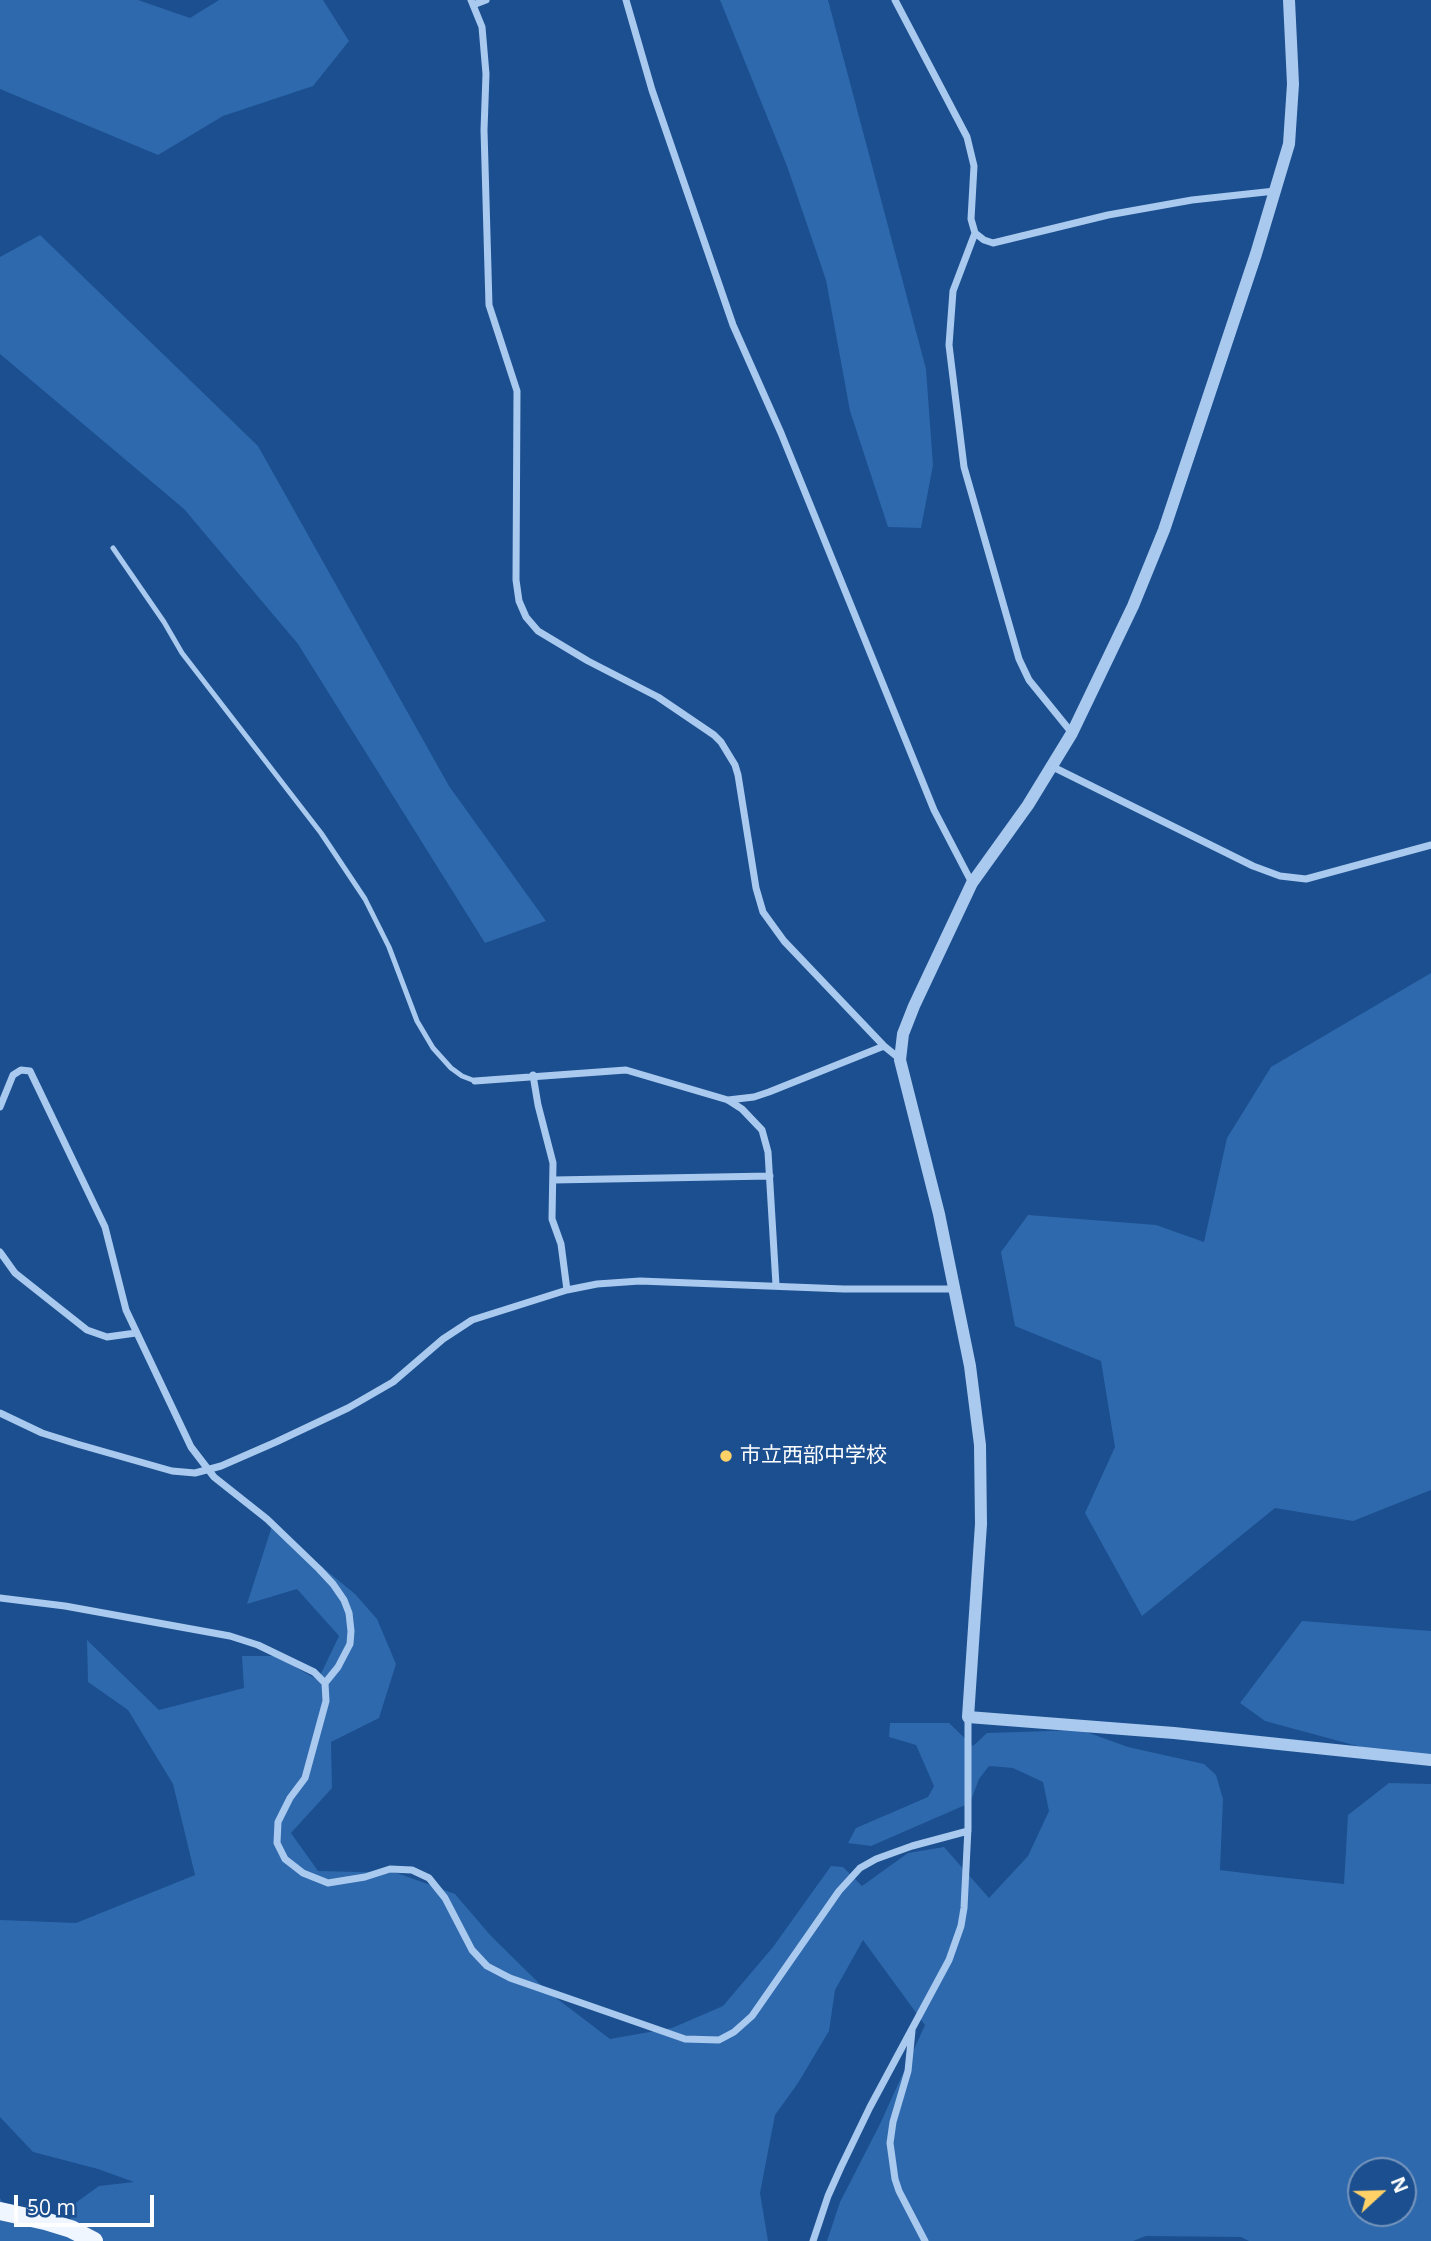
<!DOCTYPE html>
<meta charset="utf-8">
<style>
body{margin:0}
#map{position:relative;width:1431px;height:2241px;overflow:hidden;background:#1b4f8f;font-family:"Open Sans",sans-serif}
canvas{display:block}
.north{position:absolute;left:1347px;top:2157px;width:70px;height:70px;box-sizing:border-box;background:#1b4f8f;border:2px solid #7695bc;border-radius:50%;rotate:68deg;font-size:19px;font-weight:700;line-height:28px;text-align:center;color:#fff}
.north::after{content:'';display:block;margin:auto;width:24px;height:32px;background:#ffd166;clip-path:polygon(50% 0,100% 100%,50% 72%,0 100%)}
.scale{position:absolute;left:14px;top:2195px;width:140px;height:32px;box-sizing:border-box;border:4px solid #fff;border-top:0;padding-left:9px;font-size:21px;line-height:24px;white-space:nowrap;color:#fff;-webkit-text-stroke:5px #1b4f8f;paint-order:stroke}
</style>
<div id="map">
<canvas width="1431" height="2241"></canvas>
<div class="north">N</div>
<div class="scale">50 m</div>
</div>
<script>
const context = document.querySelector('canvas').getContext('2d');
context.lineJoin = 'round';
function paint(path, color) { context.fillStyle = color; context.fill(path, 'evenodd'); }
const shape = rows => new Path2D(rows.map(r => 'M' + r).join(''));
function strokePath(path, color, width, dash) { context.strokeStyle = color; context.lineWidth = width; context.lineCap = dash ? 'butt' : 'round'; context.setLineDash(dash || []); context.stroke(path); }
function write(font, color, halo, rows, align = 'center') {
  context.font = font + ' "Open Sans","Noto Sans JP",sans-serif'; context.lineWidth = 5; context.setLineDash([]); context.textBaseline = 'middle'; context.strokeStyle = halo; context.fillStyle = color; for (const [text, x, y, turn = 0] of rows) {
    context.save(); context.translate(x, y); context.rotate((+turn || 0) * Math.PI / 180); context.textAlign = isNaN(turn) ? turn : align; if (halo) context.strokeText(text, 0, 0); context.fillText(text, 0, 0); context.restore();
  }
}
paint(shape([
 [0,0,138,0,190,18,219,0,323,0,349,41,313,86,223,116,158,155,0,89],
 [720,0,828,0,926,369,933,465,921,528,888,527,850,411,826,280,787,166],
 [40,235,258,446,449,786,546,921,485,943,298,644,184,509,0,354,0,257],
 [1431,973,1431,1490,1353,1521,1275,1508,1142,1616,1085,1513,1115,1447,1101,1361,1015,1326,1001,1252,1028,1215,1156,1225,1204,1242,1227,1138,1271,1067],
 [272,1526,355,1594,377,1619,396,1664,379,1718,331,1742,332,1788,291,1833,318,1871,397,1873,455,1894,491,1936,547,1991,610,2039,672,2028,723,2006,773,1947,831,1866,843,1867,862,1886,908,1853,944,1847,989,1898,1028,1856,1049,1811,1043,1782,1013,1768,989,1766,979,1779,970,1803,871,1846,848,1843,856,1828,928,1797,934,1786,916,1745,889,1737,890,1723,949,1723,973,1746,987,1733,1081,1730,1128,1747,1204,1764,1216,1775,1223,1799,1220,1870,1260,1875,1344,1884,1348,1815,1389,1783,1431,1784,1431,2241,1249,2241,1241,2237,1146,2236,1133,2241,827,2241,840,2202,880,2124,925,2025,863,1940,835,1990,829,2031,798,2083,775,2115,760,2193,768,2241,0,2241,0,2198,12,2219,70,2221,74,2204,99,2186,134,2182,98,2169,33,2152,0,2117,0,1920,76,1923,195,1875,173,1784,128,1710,88,1682,87,1640,159,1710,244,1688,242,1656,276,1656,318,1680,339,1636,297,1589,247,1604],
 [1361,2171,1403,2171,1403,2213,1361,2213],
 [1302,1621,1431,1631,1431,1766,1265,1721,1240,1703]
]), '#2e69ad');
strokePath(shape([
 [113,548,164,622,182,653,321,833,365,899,389,947,417,1021,433,1048,451,1068,462,1076,475,1081]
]), '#a9c9ee', 5);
strokePath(shape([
 [471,0,482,27,486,74,484,130,489,305,517,391,516,580,519,601,526,617,538,631,588,661,658,697,714,735,721,742,735,765,738,775,756,888,763,912,784,941,884,1046,900,1059],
 [626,0,652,90,733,325,781,433,934,810,972,883],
 [895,0,967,137,974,166,971,219,975,233,984,240,993,243,1108,215,1192,200,1275,191],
 [473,5,486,0],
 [975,233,953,291,949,345,964,467,1019,659,1029,680,1072,733],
 [1053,767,1253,866,1280,876,1306,879,1431,845],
 [533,1075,538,1105,553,1163,552,1219,561,1244,567,1290],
 [475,1081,626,1070,728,1100,742,1109,762,1130,768,1152,776,1285],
 [728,1100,754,1097,769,1092,884,1046],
 [0,1107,13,1075,21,1070,30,1071,105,1227,126,1310,191,1447,214,1477,267,1519,319,1569,333,1584,344,1600,349,1613,351,1631,350,1644,338,1667,325,1683],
 [554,1180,770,1176],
 [0,1252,15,1273,87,1330,107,1337,136,1333],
 [0,1413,42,1433,77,1444,172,1471,195,1473,221,1466,276,1442,348,1408,393,1382,443,1339,472,1320,567,1290,597,1284,640,1281,844,1289,954,1289],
 [0,1598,65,1606,230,1636,258,1645,314,1672,325,1683,326,1701,305,1778,290,1798,278,1822,277,1843,285,1859,303,1873,328,1883,365,1877,390,1869,412,1870,429,1878,445,1898,472,1950,487,1966,510,1978,685,2039,719,2040,734,2032,752,2016,839,1891,860,1868,876,1859,912,1846,968,1831],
 [912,2031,908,2071,893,2122,890,2143,895,2179,899,2191,925,2241],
 [813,2241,828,2196,841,2167,870,2107,949,1960,961,1926,964,1908,968,1828,968,1717]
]), '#a9c9ee', 7);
strokePath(shape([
 [1289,0,1293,84,1289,144,1256,254,1164,530,1133,606,1072,733,1028,805,972,883,914,1006,903,1034,900,1060,939,1214,970,1366,980,1445,981,1524,968,1717,1174,1733,1431,1760]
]), '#a9c9ee', 12);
strokePath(shape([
 [0,2211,45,2221,71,2229,94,2241]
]), '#f0f6ff', 18);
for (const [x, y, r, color] of [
 [726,1456,7,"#ffd166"]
]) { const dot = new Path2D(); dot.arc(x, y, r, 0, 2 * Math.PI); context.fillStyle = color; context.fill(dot); strokePath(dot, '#1b4f8f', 2.5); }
write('21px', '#fff', '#1b4f8f', [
 ["市立西部中学校",740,1456]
], 'left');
</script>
